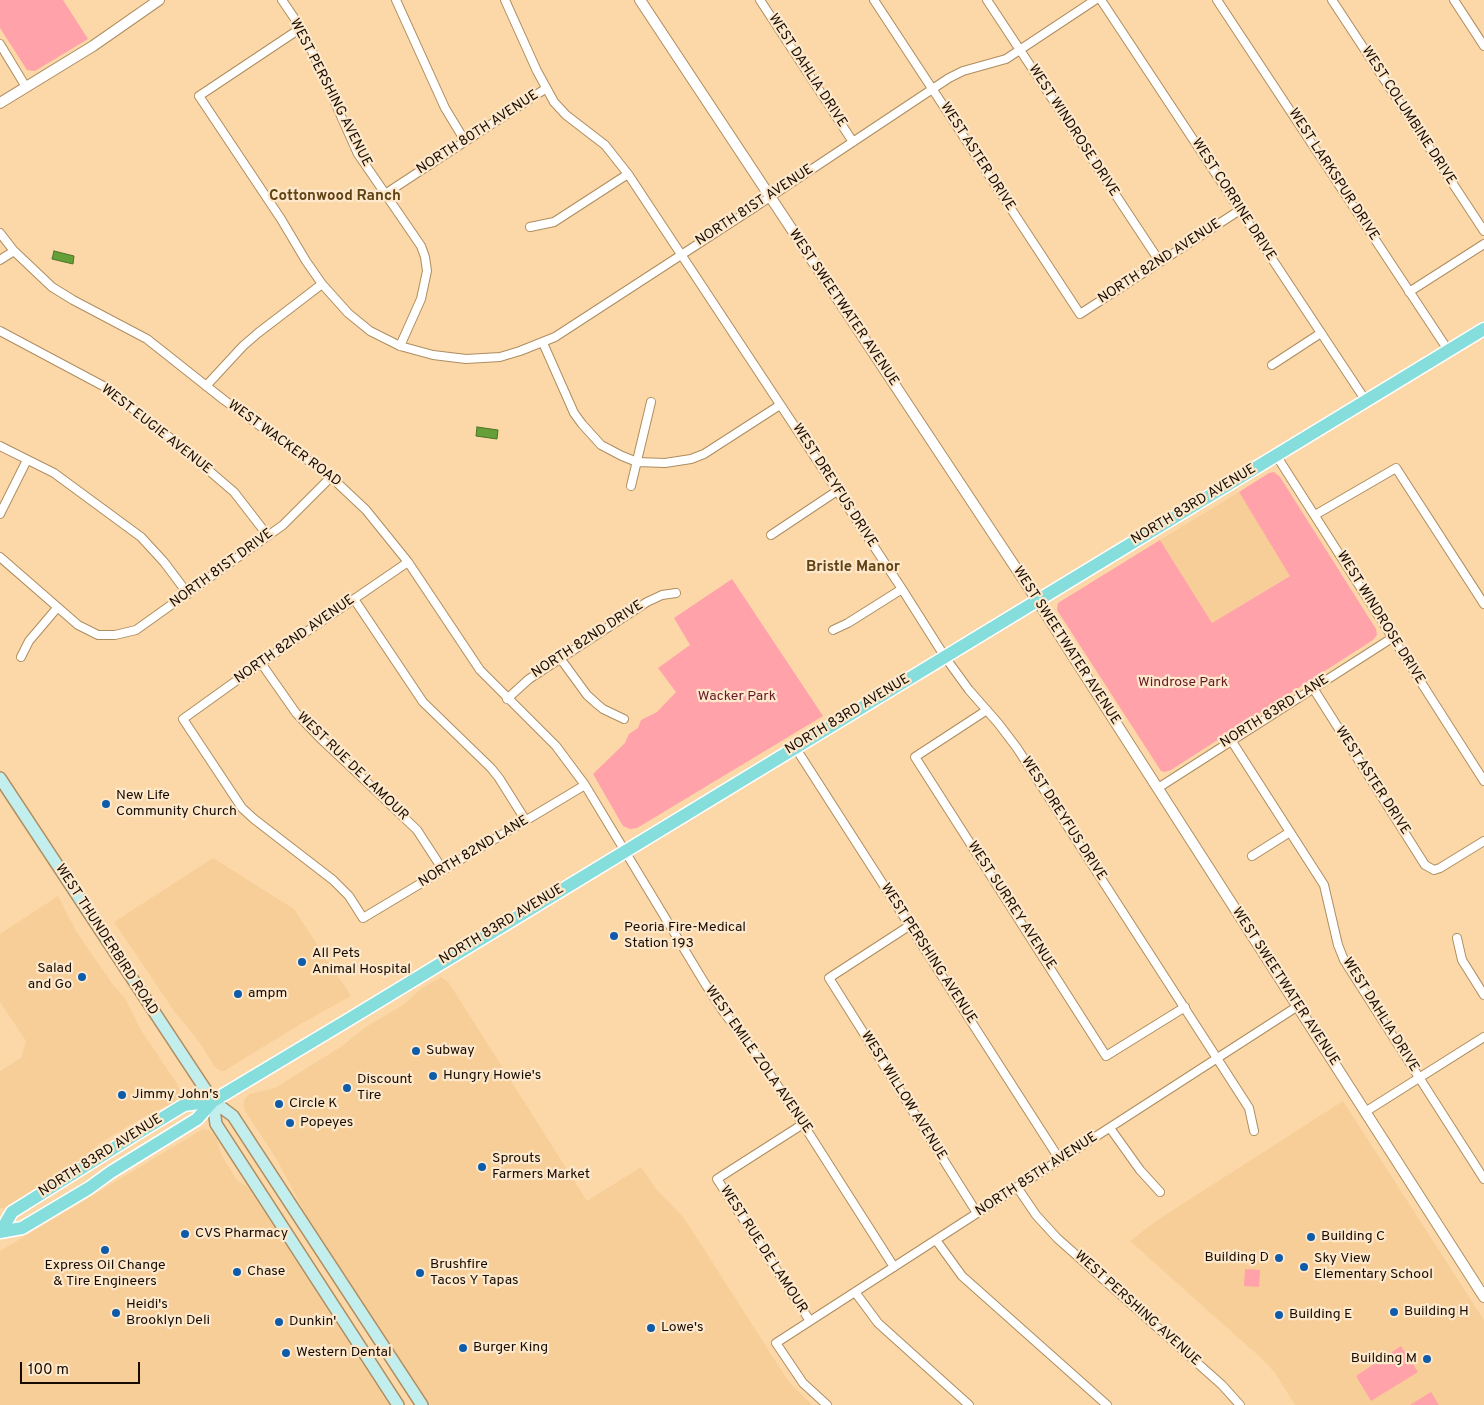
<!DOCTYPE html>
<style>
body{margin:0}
#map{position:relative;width:1484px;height:1405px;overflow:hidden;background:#fcd8a8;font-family:Overpass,sans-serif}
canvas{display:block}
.scale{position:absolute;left:20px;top:1362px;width:120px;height:22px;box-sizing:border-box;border:2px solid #180c00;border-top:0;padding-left:6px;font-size:15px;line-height:18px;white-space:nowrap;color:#180c00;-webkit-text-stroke:4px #fee8cc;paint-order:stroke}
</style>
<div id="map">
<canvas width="1484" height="1405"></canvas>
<div class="scale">100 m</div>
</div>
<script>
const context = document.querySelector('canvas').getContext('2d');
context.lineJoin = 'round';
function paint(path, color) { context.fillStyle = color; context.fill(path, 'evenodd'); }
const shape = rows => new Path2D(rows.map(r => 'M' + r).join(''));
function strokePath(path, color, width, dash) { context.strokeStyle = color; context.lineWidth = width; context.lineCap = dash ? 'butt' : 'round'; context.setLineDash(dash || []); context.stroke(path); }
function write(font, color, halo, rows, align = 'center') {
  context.font = font + ' Overpass,sans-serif'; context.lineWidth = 4.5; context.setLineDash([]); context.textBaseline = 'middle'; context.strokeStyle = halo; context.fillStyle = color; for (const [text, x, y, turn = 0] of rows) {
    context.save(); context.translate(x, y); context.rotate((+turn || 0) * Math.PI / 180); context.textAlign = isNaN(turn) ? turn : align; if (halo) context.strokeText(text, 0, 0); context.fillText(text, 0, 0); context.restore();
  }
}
paint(shape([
 [1239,492,1291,575,1212,623,1160,540],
 [213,858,294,909,351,996,304,1022,224,1071,221,1071,215,1067,199,1042,174,1011,114,922],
 [58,896,76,931,113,985,125,998,141,1030,178,1085,180,1095,176,1102,149,1114,100,1143,81,1160,4,1208,0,1208,0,1071,21,1058,26,1041,0,1002,0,934],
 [441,977,449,983,587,1201,641,1167,656,1189,684,1218,789,1382,812,1405,430,1405,306,1215,277,1160,245,1111,243,1104,244,1100,249,1094,275,1088,342,1046,367,1026,403,1005,422,988],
 [1343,1101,1484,1320,1484,1405,1295,1405,1275,1373,1262,1359,1130,1241,1156,1221],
 [203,1129,209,1130,216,1137,222,1156,237,1180,248,1187,389,1405,0,1405,0,1251]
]), '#f7ce98');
paint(shape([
 [0,0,63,0,88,39,35,71,27,70,0,28],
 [1274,472,1280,477,1376,629,1377,635,1373,640,1171,770,1165,772,1161,771,1057,610,1058,603,1160,540,1212,623,1290,576,1239,492,1269,473],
 [732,579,823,716,637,828,630,829,623,826,593,774,625,743,629,734,638,728,641,720,657,712,676,692,658,668,690,645,674,618],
 [1245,1269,1260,1270,1259,1287,1244,1286],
 [1401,1346,1418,1372,1371,1401,1356,1376],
 [1431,1392,1439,1405,1410,1405]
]), '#ffa2aa');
const water = shape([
 [54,251,74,256,73,264,52,259,54,251],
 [477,427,498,430,497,439,476,436,477,427]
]);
paint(water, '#649f37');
strokePath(water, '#4d7326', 1);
const minor = shape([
 [282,0,301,28,308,42,358,154,421,246,425,257,427,271,421,299,400,346],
 [396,0,445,108,465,141],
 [505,0,537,71,554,102,566,115,605,145,628,174,902,589,945,657,969,690,998,723,1017,748,1249,1108,1254,1131],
 [760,0,853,142],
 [874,0,1080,314,1240,210],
 [987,0,1160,262],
 [1101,0,1366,401],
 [1217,0,1448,350],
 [1332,0,1484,231],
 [1454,0,1484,46],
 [301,28,199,96,281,219,306,261,322,284,348,313,370,331,400,346,433,355,466,359,500,357,520,351,555,337,755,207,949,78,963,71,1006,59,1095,0],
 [0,44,26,87],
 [385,194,545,89],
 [530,227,554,222,628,174],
 [0,233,14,251,52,287,73,300,147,339,224,400,331,477,366,510,408,562,480,670,556,746,585,785,704,982,723,1011,767,1070,803,1124,894,1267],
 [0,260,14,251],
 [1409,292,1484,244],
 [0,331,107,388,179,445,234,492,268,536],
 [543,343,574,413,582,424,601,445,622,456,637,462,665,463,691,459,704,454,780,405],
 [1272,365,1321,333],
 [206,386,243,346,258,333,322,284],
 [0,446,54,473,141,537,164,562,188,594],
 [1276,455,1484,781],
 [631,486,651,402],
 [0,514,27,460],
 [1315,515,1396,468,1484,604],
 [771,535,837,491],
 [0,557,78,625,98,635,115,635,136,630,283,525,331,477],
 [408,562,261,663,183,719,242,808,254,819,333,880,349,896,363,918,585,785],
 [354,599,423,702,491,768,499,778,526,821],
 [833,630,848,623,902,589],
 [21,657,29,641,57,608],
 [560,658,587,695,597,704,603,709,624,719],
 [261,663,296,713,320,738,351,767,417,830,443,870],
 [1313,688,1425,865,1434,870,1440,868,1484,841],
 [507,699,529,679,647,602,662,595,676,593],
 [987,710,915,757,1106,1056,1185,1007],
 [1231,740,1324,885,1338,945,1344,960,1484,1179],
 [795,747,1060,1160],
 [1158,788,1392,638],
 [1252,856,1290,832],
 [909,926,829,978,977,1213],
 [1457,938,1462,960,1484,995],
 [1365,1112,1484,1037],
 [803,1124,717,1179,810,1321],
 [1110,1128,1140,1170,1160,1192],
 [1017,1187,1036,1215,1057,1238,1222,1385,1240,1405],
 [936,1240,962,1276,1107,1405],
 [855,1292,878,1323,969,1405],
 [827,1405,803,1383,776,1343,1298,1006]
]);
const tertiary = shape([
 [640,0,1037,600,1484,1297],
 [0,103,93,46,159,0]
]);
const secondary = shape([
 [0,778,213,1101,233,1116,422,1405],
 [213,1101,216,1124,398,1405]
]);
const primary = shape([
 [1,1231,12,1212,138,1133,184,1105,213,1101],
 [0,1232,22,1228,89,1188,111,1172,197,1119,213,1101,348,1020,1484,329]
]);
strokePath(minor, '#ae8d5f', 10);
strokePath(tertiary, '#ae8d5f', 12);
strokePath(secondary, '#ae8d5f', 14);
strokePath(primary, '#fff', 15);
strokePath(minor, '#fff', 8);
strokePath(tertiary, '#fff', 10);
strokePath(secondary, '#c2eeee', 11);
strokePath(primary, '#85dddc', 12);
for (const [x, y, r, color] of [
 [106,804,5,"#0d5ba9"],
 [614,936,5,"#0d5ba9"],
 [302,962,5,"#0d5ba9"],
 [82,977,5,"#0d5ba9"],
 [238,994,5,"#0d5ba9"],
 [416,1051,5,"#0d5ba9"],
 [433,1076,5,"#0d5ba9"],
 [347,1088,5,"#0d5ba9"],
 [122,1095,5,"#0d5ba9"],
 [279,1104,5,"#0d5ba9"],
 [290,1123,5,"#0d5ba9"],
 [482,1167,5,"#0d5ba9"],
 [185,1234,5,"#0d5ba9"],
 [1311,1237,5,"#0d5ba9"],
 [105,1250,5,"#0d5ba9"],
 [1279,1258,5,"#0d5ba9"],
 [1304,1267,5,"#0d5ba9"],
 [237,1272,5,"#0d5ba9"],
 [420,1273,5,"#0d5ba9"],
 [1394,1312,5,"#0d5ba9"],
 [116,1313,5,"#0d5ba9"],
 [1279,1315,5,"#0d5ba9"],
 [279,1322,5,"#0d5ba9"],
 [651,1328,5,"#0d5ba9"],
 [463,1348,5,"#0d5ba9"],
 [286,1353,5,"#0d5ba9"],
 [1427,1359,5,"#0d5ba9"]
]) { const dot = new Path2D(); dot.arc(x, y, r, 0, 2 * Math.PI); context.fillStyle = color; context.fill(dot); strokePath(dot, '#fee8cc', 2); }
write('14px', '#180c00', '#fee8cc', [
 ["WEST DAHLIA DRIVE",807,71,57],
 ["WEST PERSHING AVENUE",330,93,63],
 ["WEST COLUMBINE DRIVE",1408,116,57],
 ["WEST WINDROSE DRIVE",1073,131,57],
 ["NORTH 80TH AVENUE",478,133,-33],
 ["WEST ASTER DRIVE",977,157,57],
 ["WEST LARKSPUR DRIVE",1333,175,57],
 ["WEST CORRINE DRIVE",1233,200,57],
 ["NORTH 81ST AVENUE",755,206,-33],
 ["NORTH 82ND AVENUE",1160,262,-33],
 ["WEST SWEETWATER AVENUE",843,308,56],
 ["WEST EUGIE AVENUE",156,430,38],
 ["WEST WACKER ROAD",284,444,36],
 ["WEST DREYFUS DRIVE",834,486,57],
 ["NORTH 83RD AVENUE",1194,505,-31],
 ["NORTH 81ST DRIVE",222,569,-36],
 ["WEST WINDROSE DRIVE",1380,618,58],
 ["NORTH 82ND AVENUE",295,640,-35],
 ["NORTH 82ND DRIVE",588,640,-33],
 ["WEST SWEETWATER AVENUE",1066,646,57],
 ["NORTH 83RD LANE",1275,712,-32],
 ["NORTH 83RD AVENUE",848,715,-31],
 ["WEST RUE DE LAMOUR",352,767,44],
 ["WEST ASTER DRIVE",1372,781,57],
 ["WEST DREYFUS DRIVE",1063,819,57],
 ["NORTH 82ND LANE",474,852,-31],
 ["WEST SURREY AVENUE",1011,906,57],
 ["NORTH 83RD AVENUE",502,925,-31],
 ["WEST THUNDERBIRD ROAD",106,940,57],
 ["WEST PERSHING AVENUE",928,954,57],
 ["WEST SWEETWATER AVENUE",1285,987,57],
 ["WEST DAHLIA DRIVE",1380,1015,58],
 ["WEST EMILE ZOLA AVENUE",758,1060,55],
 ["WEST WILLOW AVENUE",903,1096,58],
 ["NORTH 83RD AVENUE",101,1156,-32],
 ["NORTH 85TH AVENUE",1037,1175,-33],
 ["WEST RUE DE LAMOUR",763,1250,57],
 ["WEST PERSHING AVENUE",1137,1309,42]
]);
write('14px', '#651927', '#fee8cc', [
 ["Windrose Park",1183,683],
 ["Wacker Park",737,697]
]);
write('14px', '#180c00', '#fee8cc', [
 ["New Life",116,796],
 ["Community Church",116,812],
 ["Peoria Fire-Medical",624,928],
 ["Station 193",624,944],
 ["All Pets",312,954],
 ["Animal Hospital",312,970],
 ["Salad",72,969,"right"],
 ["and Go",72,985,"right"],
 ["ampm",248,994],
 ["Subway",426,1051],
 ["Hungry Howie's",443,1076],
 ["Discount",357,1080],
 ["Tire",357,1096],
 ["Jimmy John's",132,1095],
 ["Circle K",289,1104],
 ["Popeyes",300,1123],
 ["Sprouts",492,1159],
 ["Farmers Market",492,1175],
 ["CVS Pharmacy",195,1234],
 ["Building C",1321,1237],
 ["Building D",1269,1258,"right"],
 ["Sky View",1314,1259],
 ["Elementary School",1314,1275],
 ["Brushfire",430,1265],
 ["Tacos Y Tapas",430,1281],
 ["Express Oil Change",105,1266,"center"],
 ["& Tire Engineers",105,1282,"center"],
 ["Chase",247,1272],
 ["Heidi's",126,1305],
 ["Brooklyn Deli",126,1321],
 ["Building H",1404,1312],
 ["Building E",1289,1315],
 ["Dunkin'",289,1322],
 ["Lowe's",661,1328],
 ["Burger King",473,1348],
 ["Western Dental",296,1353],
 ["Building M",1417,1359,"right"]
], 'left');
write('bold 15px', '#614314', '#fee8cc', [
 ["Cottonwood Ranch",335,197],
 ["Bristle Manor",853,568]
]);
</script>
